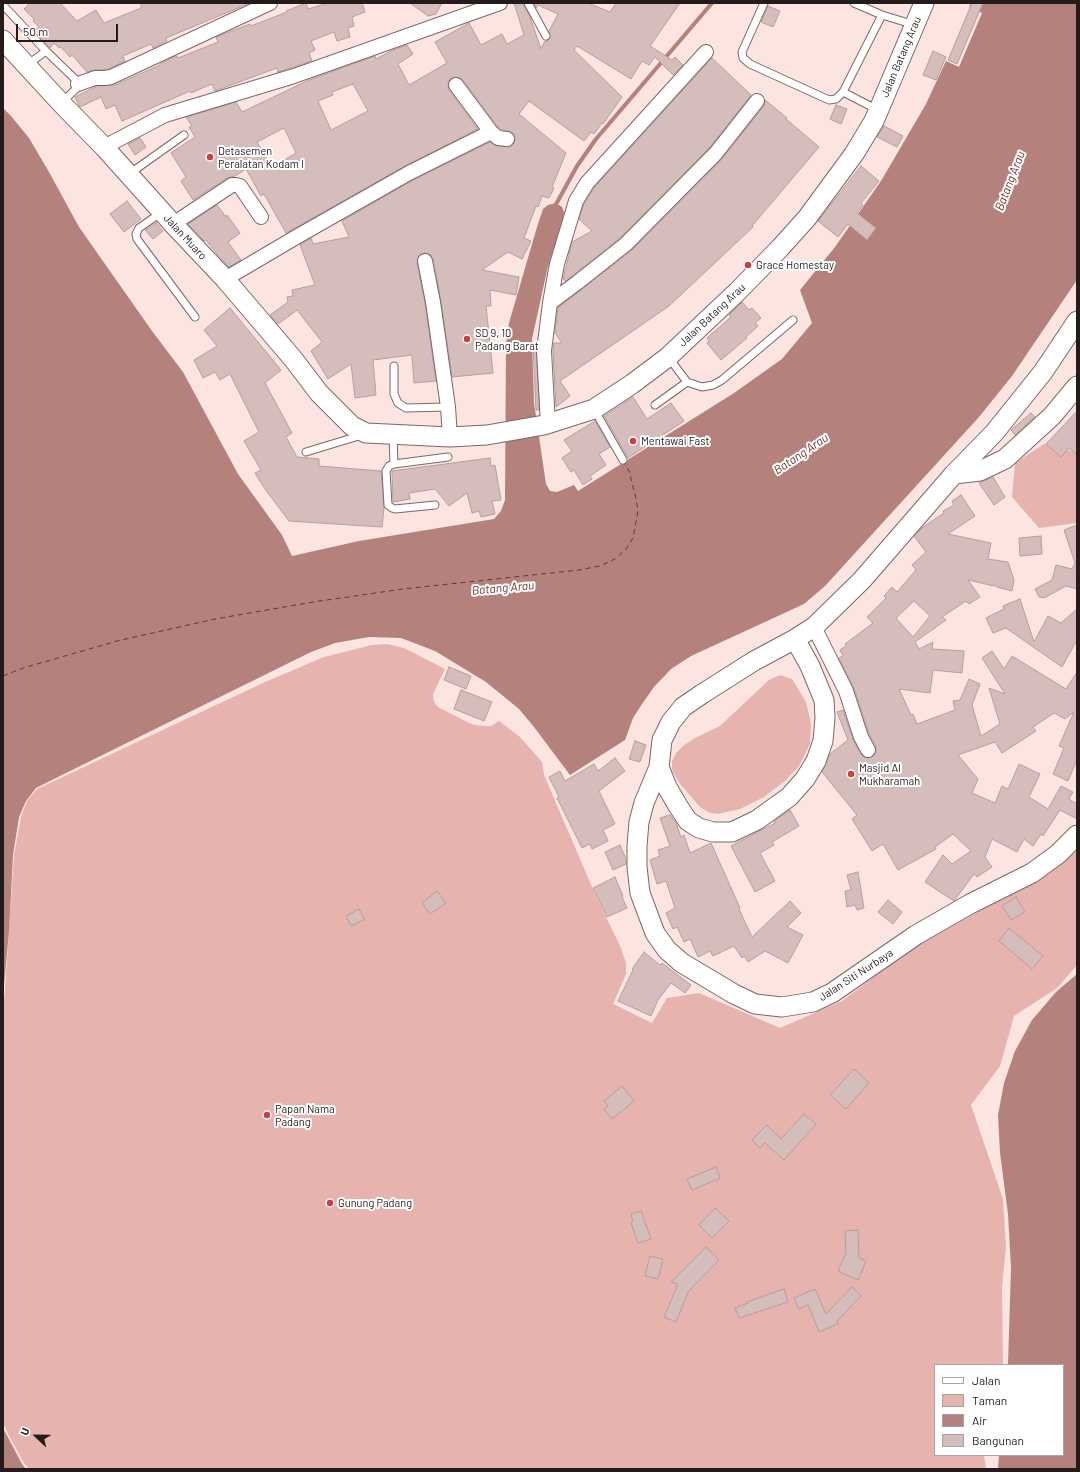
<!DOCTYPE html>
<style>
body{margin:0}
#map{position:relative;width:1080px;height:1472px;overflow:hidden;background:#fce4e1;font-family:Barlow,sans-serif}
canvas{display:block}
.frame{position:absolute;inset:0;border:4px solid #241c1b;pointer-events:none}
.legend{position:absolute;left:934px;top:1364px;width:130px;height:92px;box-sizing:border-box;background:#fff;border:1px solid #a7a4a4;margin:0;padding:5px 7px;list-style:none;font-size:12px;color:#241c1b}
.legend li{display:flex;align-items:center;gap:8px;height:20px}
.legend b{width:20px;border:1px solid #a7a4a4}
.north{position:absolute;left:16px;top:1416px;width:40px;height:40px;-webkit-text-stroke:3px #fff;paint-order:stroke;rotate:292deg;font-size:11px;font-weight:700;line-height:16px;text-align:center;color:#241c1b}
.north::after{content:'';display:block;margin:auto;width:14px;height:18px;background:#241c1b;clip-path:polygon(50% 0,100% 100%,50% 72%,0 100%)}
.scale{position:absolute;left:16px;top:24px;width:102px;height:18px;box-sizing:border-box;border:2px solid #241c1b;border-top:0;padding-left:5px;font-size:12px;line-height:14px;white-space:nowrap;color:#241c1b;-webkit-text-stroke:3px #fff;paint-order:stroke}
</style>
<div id="map">
<canvas width="1080" height="1472"></canvas>
<div class="frame"></div>
<ul class="legend">
<li><b style="height:5px;background:#fff"></b>Jalan</li>
<li><b style="height:11px;background:#e6b3af"></b>Taman</li>
<li><b style="height:11px;background:#b4817c"></b>Air</li>
<li><b style="height:11px;background:#d5bdbb"></b>Bangunan</li>
</ul>
<div class="north">U</div>
<div class="scale">50 m</div>
</div>
<script>
const context = document.querySelector('canvas').getContext('2d');
context.lineJoin = 'round';
function paint(path, color) { context.fillStyle = color; context.fill(path, 'evenodd'); }
const shape = rows => new Path2D(rows.map(r => 'M' + r).join(''));
function strokePath(path, color, width, dash) { context.strokeStyle = color; context.lineWidth = width; context.lineCap = dash ? 'butt' : 'round'; context.setLineDash(dash || []); context.stroke(path); }
function write(font, color, halo, rows, align = 'center') {
  context.font = font + ' Barlow,sans-serif'; context.lineWidth = 4; context.setLineDash([]); context.textBaseline = 'middle'; context.strokeStyle = halo; context.fillStyle = color; for (const [text, x, y, turn = 0] of rows) {
    context.save(); context.translate(x, y); context.rotate((+turn || 0) * Math.PI / 180); context.textAlign = isNaN(turn) ? turn : align; if (halo) context.strokeText(text, 0, 0); context.fillText(text, 0, 0); context.restore();
  }
}
paint(shape([
 [1044,444,1077,452,1077,523,1039,528,1012,497,1015,463],
 [387,644,404,648,445,669,433,694,434,702,438,707,471,724,482,726,491,726,499,721,520,737,542,762,544,775,595,894,621,948,626,963,626,974,613,1004,652,1023,667,998,699,993,780,1028,842,1001,910,950,1051,871,1077,846,1077,965,1057,988,1014,1016,1000,1066,971,1105,1003,1199,1006,1247,1002,1287,1003,1365,935,1365,935,1455,984,1455,986,1469,29,1469,24,1463,7,1432,3,1422,3,1019,14,855,21,817,27,801,37,789,265,682,324,657,372,645],
 [780,675,792,679,806,702,811,724,810,744,799,766,785,781,764,797,740,809,718,814,710,813,700,807,680,784,672,770,672,761,676,753,684,745,697,737,720,726,769,680]
]), '#e6b3af');
paint(shape([
 [971,3,1077,3,1077,280,1012,376,979,417,825,586,804,604,691,656,671,669,654,687,642,704,633,718,625,740,570,775,534,727,519,709,486,682,435,651,401,638,369,637,335,643,311,652,62,775,36,788,26,801,19,817,13,855,9,931,3,997,3,108,11,116,29,138,49,172,79,227,152,331,183,372,238,474,282,535,292,556,359,541,494,519,501,511,505,500,506,345,509,323,537,227,543,209,548,205,556,203,562,207,564,212,563,221,548,266,532,339,534,403,546,484,550,491,557,492,574,485,578,491,734,393,782,359,812,323,800,290,835,247,881,181,926,104,946,61,959,67,982,13,969,7],
 [1077,974,1077,1469,998,1469,999,1455,1063,1455,1063,1365,1008,1365,1011,1268,1008,1214,1000,1153,998,1115,1004,1083,1015,1051,1032,1020,1056,992],
 [3,1428,22,1464,26,1469,3,1469]
]), '#b4817c');
strokePath(shape([
 [554,208,577,166,596,139,712,3]
]), '#b4817c', 4);
strokePath(shape([
 [3,676,23,668,117,641,215,619,313,602,403,589,579,570,600,566,615,559,626,549,633,538,638,511,636,498,629,471,624,463]
]), '#72302d', 1, [5, 4]);
const building = shape([
 [30,3,60,3,77,21,96,10,104,23,141,8,141,3,250,3,166,38,167,41,153,48,151,44,123,56,125,61,108,69,95,70,87,72,72,55,70,57,61,47,59,48,54,43,50,48,34,31,39,27,33,21,34,19,24,9,30,3],
 [306,3,308,9,328,3,362,3,365,12,352,17,354,26,348,28,350,37,337,41,334,32,311,41,315,50,309,53,312,61,278,72,277,68,215,91,212,84,191,93,190,91,122,121,115,105,106,109,101,97,80,107,75,97,97,86,115,85,160,65,160,64,174,57,177,56,178,58,218,42,216,37,226,33,250,24,251,26,287,12,286,11,306,3],
 [410,3,442,3,436,14,428,16,410,3],
 [514,3,523,3,530,17,541,49,545,41,548,41,550,38,549,31,558,14,538,5,536,8,534,3,588,3,610,12,616,3,680,3,650,46,672,60,675,57,683,65,673,75,655,57,649,65,642,61,631,79,577,46,574,50,622,97,603,124,602,123,594,134,591,132,584,141,529,101,519,114,566,153,552,187,554,188,549,198,542,196,538,207,536,206,524,238,531,241,522,259,508,252,482,270,519,277,516,295,490,290,491,306,486,306,493,373,452,377,441,301,433,259,431,255,424,253,419,255,417,263,425,303,436,381,414,383,412,355,373,360,376,395,355,398,351,364,328,379,311,351,322,342,297,310,278,324,270,315,288,302,287,297,293,296,292,290,315,285,300,245,311,238,313,244,349,237,342,221,413,180,490,142,497,146,511,147,515,140,515,135,512,132,502,130,497,126,463,80,455,77,451,78,448,82,449,90,478,129,405,166,286,233,264,194,261,196,246,169,235,176,227,178,193,200,181,181,186,177,171,153,195,137,189,127,192,126,186,117,236,102,242,112,309,80,375,56,376,59,393,50,407,45,413,54,398,64,409,85,447,63,435,42,469,23,481,45,502,34,507,44,524,35,514,3],
 [353,84,368,111,331,130,318,101,333,95,332,92,353,84],
 [284,128,296,153,272,167,257,142,284,128],
 [972,3,983,3,957,64,948,60,972,3],
 [768,6,780,11,773,27,761,22,768,6],
 [933,51,946,57,936,80,923,75,933,51],
 [712,58,751,95,710,147,620,238,566,281,563,279,572,242,592,231,579,219,584,204,594,188,712,58],
 [765,100,787,118,786,119,819,147,752,226,753,227,669,306,560,381,570,396,556,407,553,351,554,343,562,343,555,333,558,308,632,250,722,159,764,106,765,100],
 [836,105,847,109,841,124,830,119,836,105],
 [884,126,903,136,897,147,877,137,884,126],
 [140,138,146,147,135,155,128,144,140,138],
 [861,166,879,181,861,203,863,205,857,213,876,228,867,240,848,224,838,237,818,221,861,166],
 [127,201,141,219,124,232,110,214,127,201],
 [217,205,226,217,227,215,240,233,228,242,241,260,229,267,217,254,206,240,204,241,188,224,217,205],
 [156,223,163,231,153,239,145,230,156,223],
 [742,302,749,310,752,308,761,318,755,323,758,326,746,337,747,338,721,360,707,343,709,341,707,338,731,317,729,315,742,302],
 [230,308,281,370,265,383,292,433,286,437,297,457,319,459,319,466,381,471,384,508,382,527,289,521,265,489,255,473,261,470,244,441,259,432,230,374,220,380,215,372,203,378,194,360,217,346,204,330,230,308],
 [536,344,539,410,536,410,533,345,536,344],
 [633,397,647,419,671,403,684,421,628,458,604,416,633,397],
 [1077,411,1077,455,1069,448,1061,457,1046,444,1077,411],
 [1031,413,1035,417,1015,435,1011,430,1031,413],
 [595,421,610,447,599,454,606,465,590,476,592,479,583,485,574,470,571,472,562,458,572,451,564,440,595,421],
 [490,458,491,466,495,465,501,500,492,501,495,514,481,517,479,511,472,513,467,493,449,506,435,489,409,493,410,499,393,502,392,471,490,458],
 [993,477,1005,497,994,505,979,483,993,477],
 [961,495,975,516,948,534,991,543,988,559,1008,562,1014,580,1012,591,997,587,996,585,994,586,968,580,980,597,969,604,966,601,942,617,946,620,915,642,919,649,933,642,932,649,964,651,962,673,933,670,930,693,899,689,911,715,913,714,917,724,955,710,953,701,960,700,969,679,980,684,972,705,981,736,1000,724,989,688,1005,694,982,658,992,651,1004,669,1012,656,1066,689,1077,672,1077,760,1068,781,1053,774,1064,748,1059,746,1074,712,1065,719,1054,713,1033,727,1036,731,1002,753,995,742,958,755,978,779,972,793,995,803,1002,786,1008,789,1019,764,1040,774,1029,797,1048,809,1061,786,1073,792,1069,799,1077,804,1077,819,1060,810,1043,836,1041,834,1033,846,1024,839,1017,852,992,839,985,857,992,867,977,877,974,874,954,901,925,882,943,855,952,864,971,851,953,834,935,847,936,849,898,870,883,844,872,851,852,819,857,815,822,772,830,754,848,740,837,712,843,710,853,740,861,754,864,757,868,758,872,757,875,754,876,746,869,734,854,688,839,658,843,656,840,650,846,646,845,644,873,623,867,617,886,598,884,596,892,587,897,592,916,570,912,565,926,552,914,536,923,527,944,513,943,511,954,505,952,501,961,495],
 [914,601,930,616,913,637,896,618,914,601],
 [1077,525,1077,589,1066,586,1044,598,1039,597,1035,589,1052,580,1056,565,1072,569,1075,563,1064,530,1077,525],
 [1041,536,1042,554,1020,556,1019,538,1041,536],
 [1020,599,1034,642,1048,616,1061,623,1077,609,1077,640,1062,667,1006,628,993,633,986,618,1004,609,1003,606,1010,603,1020,599],
 [449,667,471,676,466,689,444,680,449,667],
 [461,690,492,702,484,721,454,709,461,690],
 [635,741,646,745,640,762,629,759,635,741],
 [615,758,625,771,599,791,615,824,603,830,608,841,592,849,590,844,582,848,557,798,559,797,549,777,560,771,565,781,594,764,598,771,615,758],
 [790,810,799,826,772,842,774,845,760,853,775,881,755,892,731,846,775,823,774,821,790,810],
 [670,815,676,823,681,837,684,835,690,853,711,843,740,908,739,909,752,937,790,901,801,913,787,927,803,935,788,963,765,951,748,962,744,956,742,958,734,946,713,956,710,951,698,957,690,939,684,942,677,927,673,929,666,913,675,908,666,881,657,884,650,860,660,856,658,850,670,846,660,818,670,815],
 [620,845,626,859,626,864,613,870,605,852,620,845],
 [858,872,864,908,857,910,855,905,847,907,845,891,851,890,847,875,858,872],
 [615,877,623,896,622,897,627,908,607,917,593,888,615,877],
 [437,891,446,903,430,914,422,903,437,891],
 [1016,897,1025,912,1011,920,1002,906,1016,897],
 [888,900,902,912,893,924,878,912,888,900],
 [359,909,365,919,351,926,346,916,359,909],
 [1009,928,1043,956,1032,969,999,941,1009,928],
 [644,952,660,965,662,963,691,985,685,993,671,983,658,1000,651,1016,618,1001,633,970,632,969,644,952],
 [854,1069,869,1083,846,1109,830,1095,854,1069],
 [622,1086,634,1101,612,1119,604,1109,608,1106,604,1101,622,1086],
 [804,1114,816,1124,784,1160,765,1143,760,1148,752,1140,767,1125,781,1139,804,1114],
 [716,1167,720,1178,692,1190,687,1179,716,1167],
 [715,1208,729,1221,712,1238,699,1225,715,1208],
 [641,1211,651,1239,638,1243,631,1223,633,1222,631,1214,641,1211],
 [858,1230,859,1258,866,1261,858,1280,838,1271,846,1253,845,1231,858,1230],
 [706,1247,719,1260,688,1292,676,1322,664,1317,678,1284,671,1282,706,1247],
 [650,1256,663,1259,658,1279,645,1276,650,1256],
 [852,1287,861,1296,837,1321,838,1324,819,1332,808,1305,799,1309,794,1298,815,1289,826,1314,852,1287],
 [784,1289,788,1302,739,1318,735,1308,748,1303,747,1302,784,1289]
]);
paint(building, '#d5bdbb');
strokePath(building, '#b59e9c', 1);
const lane = shape([
 [528,3,546,36],
 [764,3,742,52,743,58,750,64,829,100,836,99,843,92,882,15],
 [854,3,882,15,915,25],
 [3,5,46,51],
 [27,65,46,51,77,81,77,88,61,103],
 [843,92,878,110],
 [129,174,184,135],
 [162,212,139,228,136,234,137,239,195,317],
 [669,358,687,382,702,387,713,385,722,380,793,320],
 [394,366,394,394,398,403,406,408,448,407],
 [655,405,687,382],
 [594,409,623,460],
 [393,435,394,464],
 [306,452,362,435],
 [435,505,395,509,392,508,388,505,386,471,389,466,394,464,448,457]
]);
const street = shape([
 [78,84,95,78,105,78,111,77,270,3],
 [456,85,491,132],
 [104,147,165,115,294,76,500,3],
 [173,224,232,185,236,185,240,186,261,217],
 [425,261,433,302,448,407,450,437],
 [225,279,298,236,409,173,491,132,498,138,507,139],
 [550,303,578,282,626,244,716,153,757,101],
 [548,424,544,351,550,303,557,264,576,201,587,183,706,52],
 [814,627,846,691,861,737,868,750]
]);
const secondary = shape([
 [3,40,61,103,104,147,173,224,225,279,294,360,319,393,352,426,366,433,450,437,487,435,544,425,594,409,632,384,668,357,737,292,780,248,807,218,854,154,874,121,924,3],
 [954,474,980,471,1005,459,1052,416,1077,386],
 [795,639,810,666,824,700,825,718,823,741,816,761,805,779,789,797,757,820,732,832,713,832,699,828,688,821,678,806,667,787,659,767,662,740,671,722,683,707,702,694,754,661,795,639,814,627,862,580,954,474,994,433,1043,372,1077,321],
 [659,767,644,803,639,822,637,846,637,867,640,893,655,933,667,950,682,963,734,994,755,1004,782,1007,813,1002,832,993,916,935,970,904,1032,873,1058,854,1077,835]
]);
strokePath(lane, '#7d6866', 9);
strokePath(street, '#7d6866', 16);
strokePath(secondary, '#7d6866', 21);
strokePath(lane, '#fff', 7);
strokePath(street, '#fff', 14);
strokePath(secondary, '#fff', 19);
for (const [x, y, r, color] of [
 [210,157,4,"#cd3e3f"],
 [748,265,4,"#cd3e3f"],
 [467,339,4,"#cd3e3f"],
 [633,441,4,"#cd3e3f"],
 [851,774,4,"#cd3e3f"],
 [267,1115,4,"#cd3e3f"],
 [330,1203,4,"#cd3e3f"]
]) { const dot = new Path2D(); dot.arc(x, y, r, 0, 2 * Math.PI); context.fillStyle = color; context.fill(dot); strokePath(dot, '#fff', 1.5); }
write('11px', '#241c1b', '#fff', [
 ["Jalan Batang Arau",901,57,-67],
 ["Jalan Muaro",185,237,47],
 ["Jalan Batang Arau",712,315,-43],
 ["Jalan Siti Nurbaya",856,975,-33]
]);
write('11px', '#241c1b', '#fff', [
 ["Detasemen",218,151],
 ["Peralatan Kodam I",218,164],
 ["Grace Homestay",756,265],
 ["SD 9, 10",475,333],
 ["Padang Barat",475,346],
 ["Mentawai Fast",641,441],
 ["Masjid Al",859,768],
 ["Mukharamah",859,781],
 ["Papan Nama",275,1109],
 ["Padang",275,1122],
 ["Gunung Padang",338,1203]
], 'left');
write('italic 12px', '#72302d', '#fff', [
 ["Batang Arau",1010,181,-69],
 ["Batang Arau",801,454,-34],
 ["Batang Arau",503,588,-5]
]);
</script>
